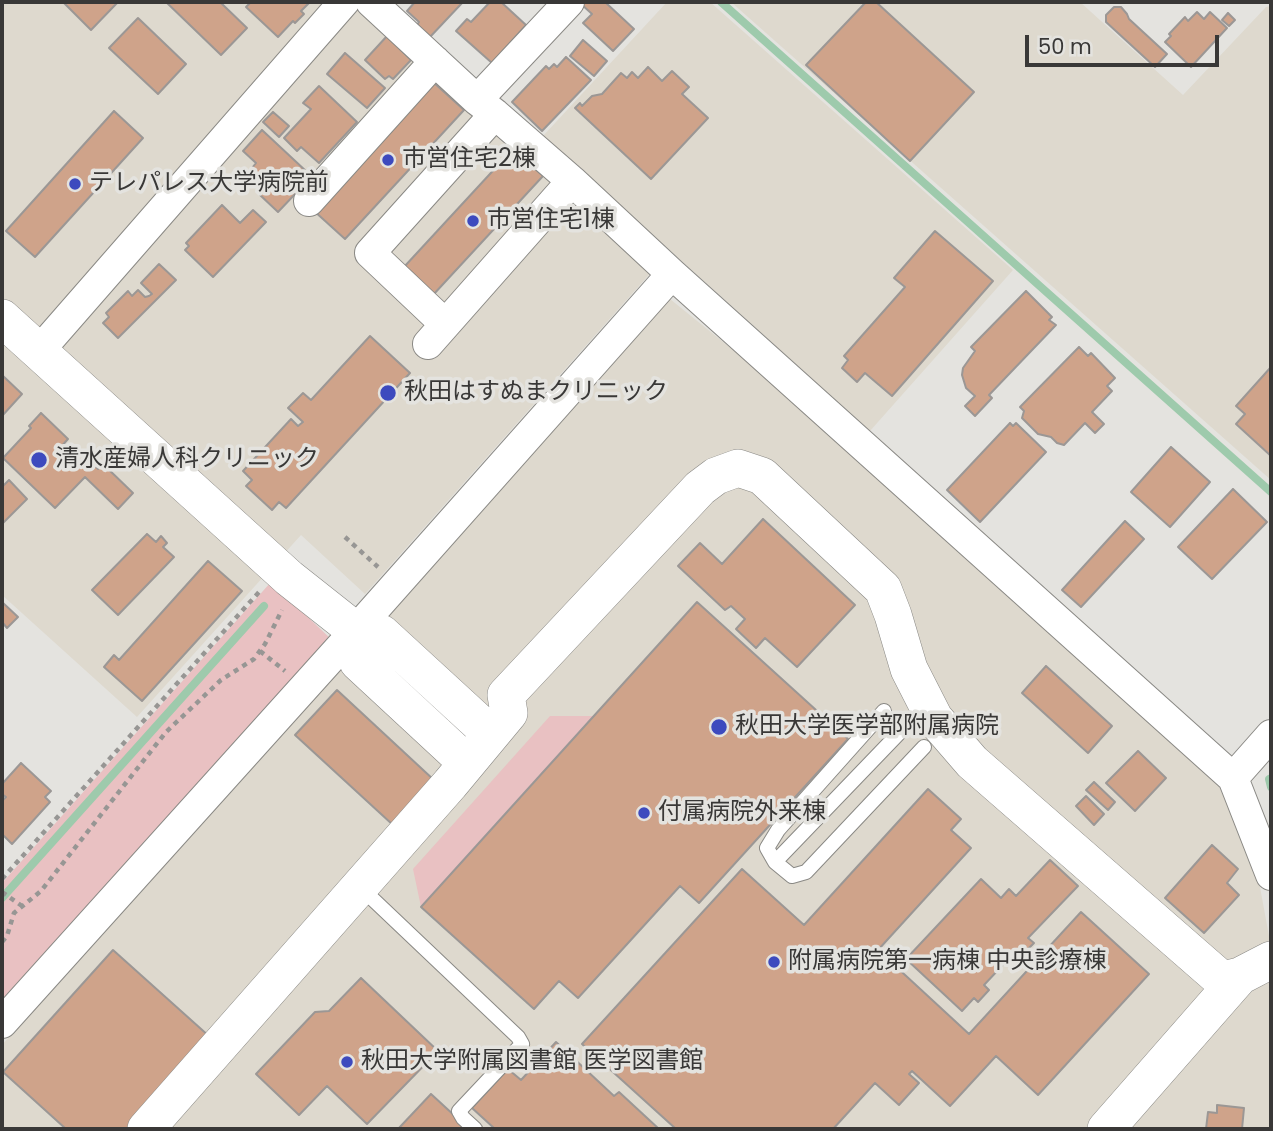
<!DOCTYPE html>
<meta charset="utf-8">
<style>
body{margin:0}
#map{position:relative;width:1273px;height:1131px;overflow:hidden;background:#e4e3df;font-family:Poppins,sans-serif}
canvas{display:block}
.frame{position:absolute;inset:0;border:4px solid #393837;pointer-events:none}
.scale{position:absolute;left:1025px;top:35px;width:194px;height:32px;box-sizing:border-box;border:4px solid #393837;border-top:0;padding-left:9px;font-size:21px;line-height:24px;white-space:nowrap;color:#393837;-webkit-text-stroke:5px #e4e3df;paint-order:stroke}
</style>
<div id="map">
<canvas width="1273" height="1131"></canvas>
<div class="frame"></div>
<div class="scale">50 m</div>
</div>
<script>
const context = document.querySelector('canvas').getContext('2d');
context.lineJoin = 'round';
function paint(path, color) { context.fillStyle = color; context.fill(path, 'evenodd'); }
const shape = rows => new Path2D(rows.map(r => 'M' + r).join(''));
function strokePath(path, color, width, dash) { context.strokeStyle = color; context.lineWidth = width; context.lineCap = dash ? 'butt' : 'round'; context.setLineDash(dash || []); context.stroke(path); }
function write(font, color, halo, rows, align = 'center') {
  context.font = font + ' Poppins,"Noto Sans JP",sans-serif'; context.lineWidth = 7; context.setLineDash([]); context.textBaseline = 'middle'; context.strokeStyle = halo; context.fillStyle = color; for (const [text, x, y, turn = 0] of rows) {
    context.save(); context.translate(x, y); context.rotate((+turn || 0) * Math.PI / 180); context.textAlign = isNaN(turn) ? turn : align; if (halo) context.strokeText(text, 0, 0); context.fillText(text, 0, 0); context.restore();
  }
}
paint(shape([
 [2,2,364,2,655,268,365,594,301,535,137,717,2,595],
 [667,2,710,2,1013,270,870,431,543,136],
 [731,2,1080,2,1183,95,1266,7,1271,6,1271,480],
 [670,299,764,375,1223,786,1260,887,1271,947,1271,1129,2,1129,2,1045,426,559]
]), '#ded9ce');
paint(shape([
 [271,582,333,641,2,1019,2,883],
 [550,716,597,716,421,907,413,869]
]), '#e9c1c2');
strokePath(shape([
 [721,2,1271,492],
 [1271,778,1269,779,1271,787],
 [2,898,264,606]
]), '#9ecaac', 8);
const building = shape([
 [65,2,118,2,91,30,64,3,65,2],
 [166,2,220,2,247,28,221,55,166,2],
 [251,2,310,2,301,11,304,14,295,23,293,21,278,37,246,7,251,2],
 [415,2,463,2,430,37,417,25,419,22,407,11,415,2],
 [490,2,501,2,526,25,492,63,456,31,467,19,471,22,490,2],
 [582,2,605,2,634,29,613,51,583,23,592,14,580,3,582,2],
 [866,2,876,2,974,92,910,161,806,65,866,2],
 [1114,7,1121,7,1127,14,1129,19,1167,54,1155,67,1106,22,1106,15,1114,7],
 [1197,12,1204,19,1210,12,1227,28,1191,67,1165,42,1171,36,1169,34,1185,17,1188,21,1197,12],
 [1228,13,1235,20,1229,26,1222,20,1228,13],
 [138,18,186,64,158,94,109,48,138,18],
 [387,36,411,60,393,79,389,76,385,79,365,60,387,36],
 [583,40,607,61,594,76,570,56,583,40],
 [345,53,385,88,367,108,327,74,345,53],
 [566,57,591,80,542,131,512,102,546,66,549,69,554,64,557,67,566,57],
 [648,67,662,81,672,71,689,87,682,94,708,118,651,179,575,108,580,103,582,106,592,96,602,94,621,73,627,78,632,72,638,78,648,67],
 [432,81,464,110,345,239,313,210,432,81],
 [319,86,357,122,319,163,301,147,297,151,284,138,311,109,303,103,319,86],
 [114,111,143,138,35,257,6,231,114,111],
 [273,112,289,126,279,137,263,122,273,112],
 [262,130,307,172,292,188,297,192,278,212,260,195,269,184,252,168,256,163,243,151,262,130],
 [513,149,543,176,433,295,404,267,513,149],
 [222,205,240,223,253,210,266,222,213,277,185,250,189,246,186,243,222,205],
 [935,231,993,281,892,396,865,373,857,382,842,368,848,360,844,356,905,287,894,278,935,231],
 [159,264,176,280,118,338,103,323,109,317,106,313,128,291,132,296,138,290,145,297,149,296,152,294,141,283,159,264],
 [1026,291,1052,317,1049,320,1056,325,989,395,992,398,975,416,965,406,975,396,966,388,962,375,963,368,975,351,971,347,1026,291],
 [370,336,410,373,286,508,279,502,272,510,246,486,252,480,243,471,291,419,298,426,303,422,288,408,303,393,311,400,370,336],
 [1079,347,1088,356,1091,353,1115,378,1107,386,1112,391,1092,412,1104,424,1095,433,1085,423,1064,445,1057,443,1051,437,1038,434,1022,418,1024,411,1020,407,1079,347],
 [1271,367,1271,456,1236,424,1245,414,1236,406,1271,367],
 [2,375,22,394,2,416,2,375],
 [41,413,68,439,60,448,76,463,80,462,85,457,98,469,103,464,133,493,118,509,85,477,55,508,3,458,31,428,29,426,41,413],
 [1010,423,1013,426,1016,423,1046,452,980,522,947,490,1010,423],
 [1171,447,1210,482,1170,527,1131,492,1171,447],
 [9,480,27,499,2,524,2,487,9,480],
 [1233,489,1267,522,1212,579,1178,547,1233,489],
 [763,519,855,605,797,667,765,638,756,648,736,629,745,619,731,606,725,610,678,566,700,543,722,564,763,519],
 [1125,521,1144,539,1081,607,1062,590,1125,521],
 [147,534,156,542,161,536,167,543,163,547,174,557,118,615,92,590,147,534],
 [208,561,242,591,142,701,104,667,114,655,119,660,208,561],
 [2,602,18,617,7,628,2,622,2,602],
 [697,602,848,739,699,903,680,886,578,998,559,981,534,1009,421,907,697,602],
 [1046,666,1112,726,1088,753,1022,693,1046,666],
 [337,690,435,781,393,825,295,735,337,690],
 [1138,751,1166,778,1135,811,1106,783,1138,751],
 [21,763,51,791,45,797,50,802,12,844,2,834,2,801,6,797,2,794,2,784,21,763],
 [1094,782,1115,802,1108,810,1086,790,1094,782],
 [928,789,961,819,951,830,971,848,878,950,969,1034,1081,912,1149,974,1038,1095,996,1056,950,1106,912,1071,909,1074,919,1083,899,1105,875,1083,833,1129,676,1129,582,1044,742,869,804,925,928,789],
 [1086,796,1104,814,1094,825,1076,806,1086,796],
 [1212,845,1238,869,1227,883,1239,895,1204,933,1165,898,1212,845],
 [1050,860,1078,886,1028,938,1034,943,1020,957,1015,952,984,985,989,990,978,1002,974,998,962,1011,906,959,981,879,1001,898,1009,889,1016,896,1050,860],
 [113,950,210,1037,128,1129,66,1129,3,1072,113,950],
 [361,978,438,1051,367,1124,327,1086,299,1115,256,1074,315,1012,329,1011,361,978],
 [556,1042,614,1096,619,1092,659,1129,495,1129,472,1108,508,1069,521,1080,556,1042],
 [483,1051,495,1062,486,1072,474,1061,483,1051],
 [431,1094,469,1129,398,1129,431,1094],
 [1217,1105,1244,1108,1242,1129,1206,1129,1208,1112,1217,1113,1217,1105]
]);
paint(building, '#cfa38a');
strokePath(building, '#9b9795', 2);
const service = shape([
 [884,711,778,830,767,848,775,862,792,876,806,872,924,747],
 [775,862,926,705],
 [360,887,518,1037,522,1044,459,1111,463,1118,475,1129]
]);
const minor = shape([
 [371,2,477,100,495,114,572,181,672,274,1233,778,1271,875],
 [477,100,569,2],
 [309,201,435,61],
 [445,324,370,253,495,114],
 [428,344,572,181],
 [39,351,344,2],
 [1233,778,1271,735],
 [2,1023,347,640,672,274]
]);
const tertiary = shape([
 [2,318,289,578,361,635,368,630,381,633,491,734],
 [361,635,356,656,358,662,467,763],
 [146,1129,450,784,509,713,506,695,700,488,716,476,738,468,762,476,883,589,893,615,909,669,934,718,972,762,1222,980,1240,976,1271,960],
 [1106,1129,1240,976]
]);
strokePath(service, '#8a8985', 16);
strokePath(minor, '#8a8985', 32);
strokePath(tertiary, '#8a8985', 38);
strokePath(shape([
 [345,537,378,567],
 [260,651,285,671],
 [2,879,259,592],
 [2,892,22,906],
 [2,942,7,936,14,913,41,891,166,732,221,680,254,659,265,644,282,610]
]), '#979694', 4.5, [5, 5]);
strokePath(service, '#fff', 14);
strokePath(minor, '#fff', 30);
strokePath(tertiary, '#fff', 37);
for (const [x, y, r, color] of [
 [388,160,7,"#3d4abe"],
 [75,184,7,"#3d4abe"],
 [473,221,7,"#3d4abe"],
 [388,393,9,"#3d4abe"],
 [39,460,9,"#3d4abe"],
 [719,727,9,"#3d4abe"],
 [644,813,7,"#3d4abe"],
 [774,962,7,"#3d4abe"],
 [347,1062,7,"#3d4abe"]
]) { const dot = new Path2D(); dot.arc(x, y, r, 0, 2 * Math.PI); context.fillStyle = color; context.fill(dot); strokePath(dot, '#e4e3df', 2.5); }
write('24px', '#393837', '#e4e3df', [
 ["市営住宅2棟",402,160],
 ["テレパレス大学病院前",89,184],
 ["市営住宅1棟",487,221],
 ["秋田はすぬまクリニック",404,393],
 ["清水産婦人科クリニック",55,460],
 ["秋田大学医学部附属病院",735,727],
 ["付属病院外来棟",658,813],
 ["附属病院第一病棟 中央診療棟",788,962],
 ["秋田大学附属図書館 医学図書館",361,1062]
], 'left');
</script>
